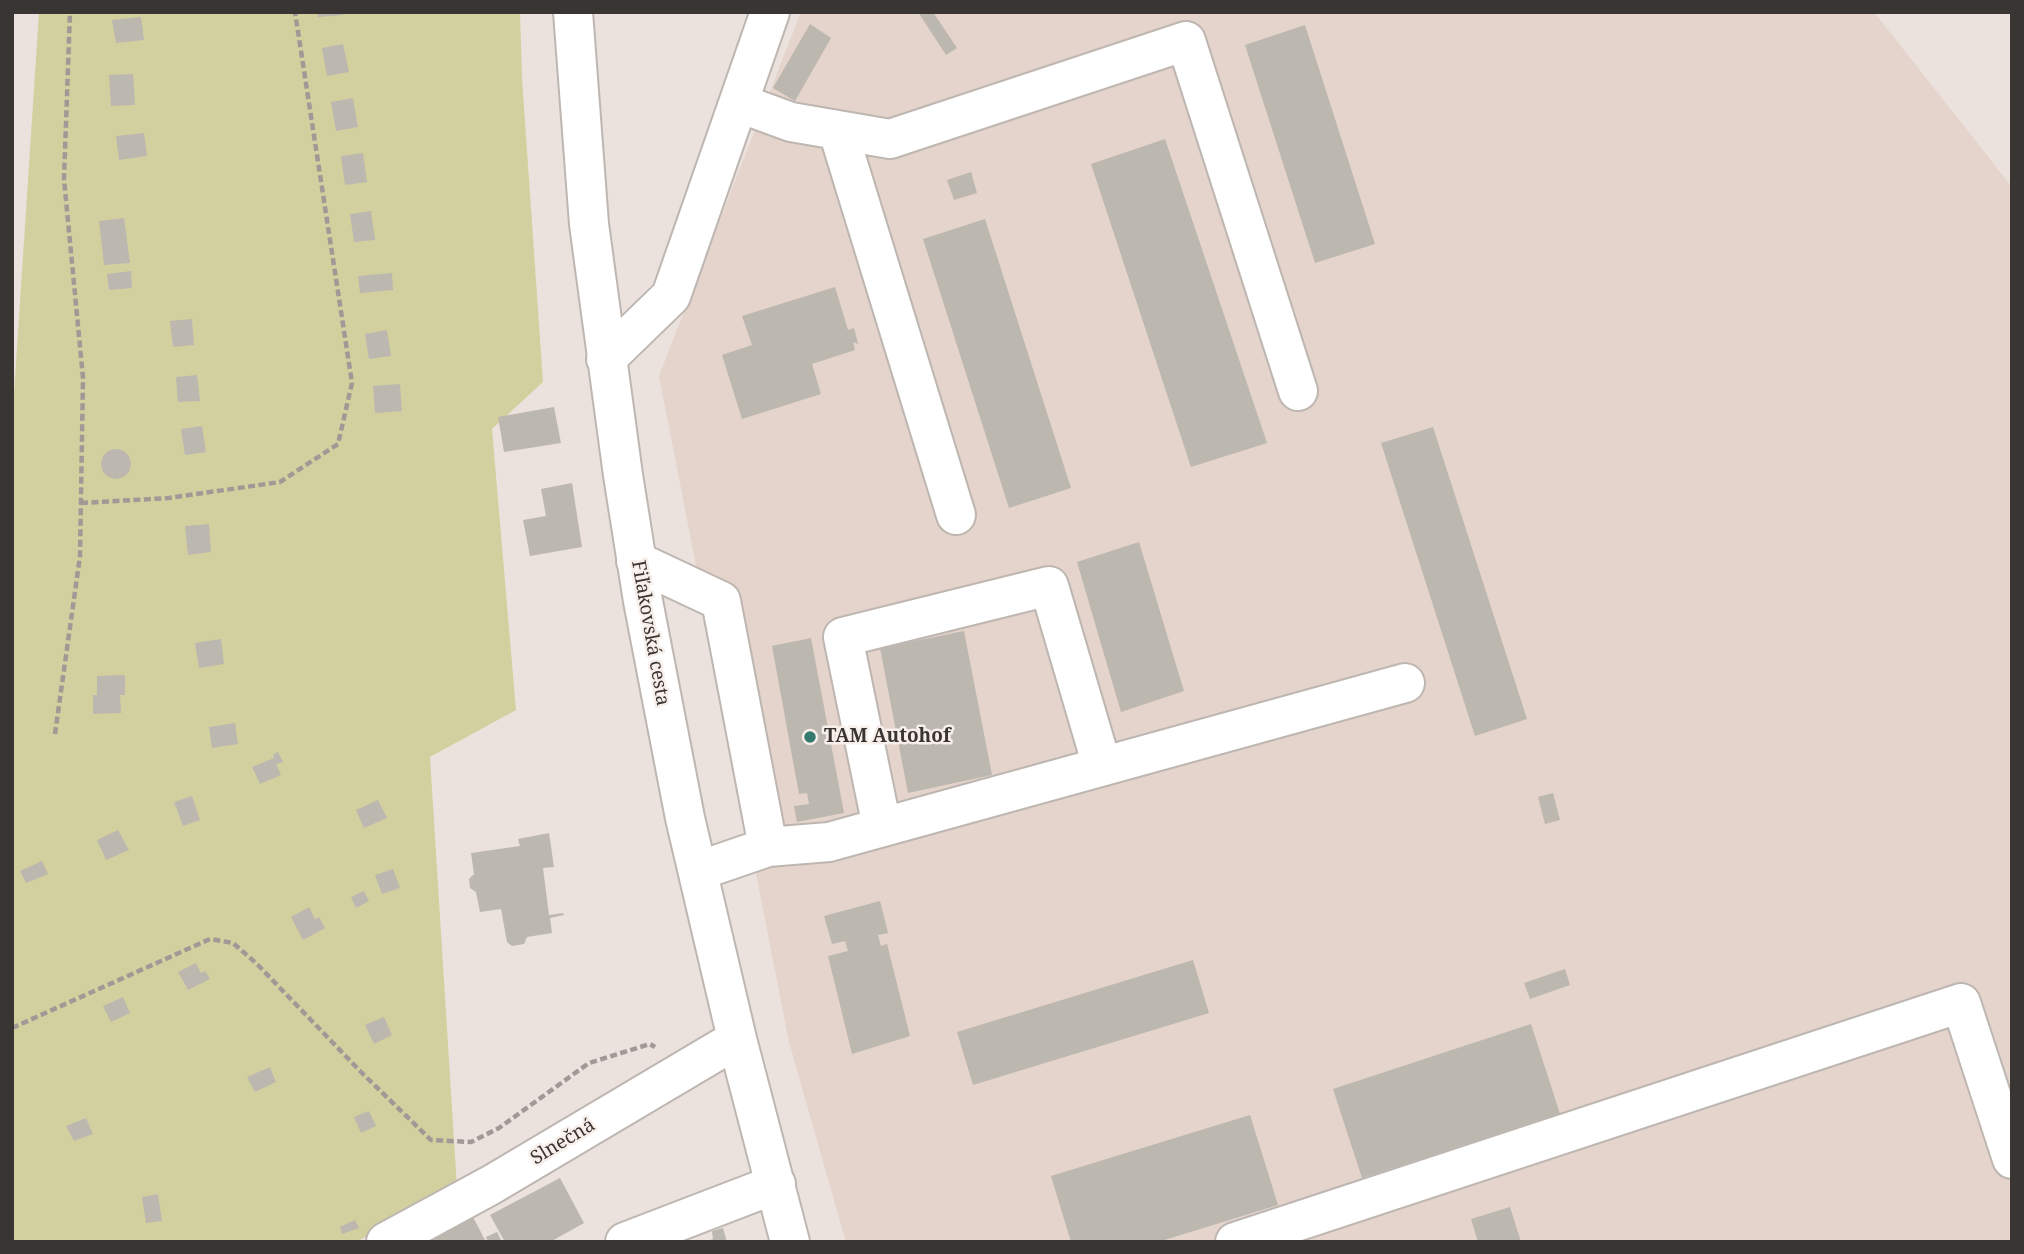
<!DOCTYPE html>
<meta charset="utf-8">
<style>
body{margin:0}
#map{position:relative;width:2024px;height:1254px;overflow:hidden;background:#ebe2dd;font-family:"Noto Serif",serif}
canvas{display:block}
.frame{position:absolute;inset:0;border:14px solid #393533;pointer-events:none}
</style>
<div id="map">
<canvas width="2024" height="1254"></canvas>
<div class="frame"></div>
</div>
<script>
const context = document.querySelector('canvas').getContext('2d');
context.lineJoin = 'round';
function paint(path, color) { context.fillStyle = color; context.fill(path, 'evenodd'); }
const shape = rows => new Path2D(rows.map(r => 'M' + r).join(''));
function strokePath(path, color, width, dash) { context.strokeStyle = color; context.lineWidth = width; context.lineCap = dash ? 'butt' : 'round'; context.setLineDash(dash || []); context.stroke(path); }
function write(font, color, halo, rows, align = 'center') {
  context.font = font + ' "Noto Serif",serif'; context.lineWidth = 5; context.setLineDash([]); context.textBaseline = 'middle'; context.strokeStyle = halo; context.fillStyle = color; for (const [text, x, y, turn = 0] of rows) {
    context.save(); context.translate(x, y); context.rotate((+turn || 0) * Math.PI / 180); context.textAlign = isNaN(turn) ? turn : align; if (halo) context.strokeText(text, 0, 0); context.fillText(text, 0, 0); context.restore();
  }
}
paint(shape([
 [801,12,1874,12,2012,187,2012,1242,846,1242,789,1042,659,376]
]), '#e4d4cb');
paint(shape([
 [39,12,520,12,522,78,543,382,492,429,516,710,430,757,457,1188,356,1242,12,1242,12,424]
]), '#d3d09f');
paint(shape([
 [317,12,342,12,343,15,318,17],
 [918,12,933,12,957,48,946,55],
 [141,17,144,40,116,43,112,20],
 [810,24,831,38,795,101,773,88],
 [1305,25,1375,244,1315,263,1245,45],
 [343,44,349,72,327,76,322,48],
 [133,74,135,105,111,106,109,75],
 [353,98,358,127,336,131,331,102],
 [144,133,147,156,119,160,116,136],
 [1165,139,1267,443,1191,467,1091,164],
 [363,153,367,182,345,185,341,156],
 [971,172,977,193,954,200,947,180],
 [371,211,375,240,354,242,350,214],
 [124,218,130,263,104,265,99,221],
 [985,219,1071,488,1009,508,923,239],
 [131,271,132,288,109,290,107,274],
 [392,273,393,290,360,293,358,276],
 [835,287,848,330,854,328,858,344,853,342,855,350,812,364,821,394,742,419,722,355,752,345,742,316],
 [192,319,194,345,173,347,170,321],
 [387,330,391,356,369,359,365,334],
 [197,375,200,401,178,402,176,377],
 [400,384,402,411,375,413,373,386],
 [554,407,561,443,504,452,498,417],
 [202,426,206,452,185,455,181,429],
 [1433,427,1527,719,1475,736,1381,443],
 '101 464a15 15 0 1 1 30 0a15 15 0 1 1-30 0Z',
 [572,483,582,547,530,556,523,520,546,516,541,489],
 [209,524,211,552,188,555,185,526],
 [1139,542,1184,691,1121,712,1077,562],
 [964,631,992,775,908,793,880,648],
 [811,638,844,813,797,822,794,806,809,804,807,793,799,794,772,646],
 [221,639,224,664,199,668,195,643],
 [125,675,125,695,120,695,121,713,93,714,93,695,97,695,97,676],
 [235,723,238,744,212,748,209,727],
 [278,752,283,762,276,764,281,775,260,784,252,767,274,758,273,755],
 [1553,793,1560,820,1545,824,1538,797],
 [192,796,200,820,183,826,174,802],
 [378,800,387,818,364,828,356,810],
 [118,830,129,850,106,860,97,840],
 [549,833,554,867,543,868,549,915,563,913,564,915,550,918,552,933,527,937,524,944,512,946,507,942,501,909,480,912,476,892,470,888,469,879,474,874,471,853,520,846,518,839],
 [42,861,48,874,26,883,20,871],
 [393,869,400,888,382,894,375,875],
 [364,891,369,901,356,908,351,897],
 [880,901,888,933,878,935,881,946,887,944,910,1036,852,1054,828,956,848,951,845,941,832,944,824,916],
 [309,907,315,919,319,917,325,928,303,940,291,917],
 [1193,960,1209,1013,973,1085,957,1032],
 [196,963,201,973,205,971,210,979,188,990,178,972],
 [1565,969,1570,985,1530,999,1524,983],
 [123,997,130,1013,111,1022,103,1006],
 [384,1017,392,1035,374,1044,365,1025],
 [1531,1024,1560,1114,1362,1178,1333,1089],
 [270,1067,276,1082,255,1092,247,1077],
 [369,1111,376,1126,361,1133,354,1117],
 [1250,1115,1278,1205,1158,1242,1071,1242,1051,1176],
 [86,1118,93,1134,74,1141,66,1126],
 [560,1178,584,1223,550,1242,505,1242,490,1215],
 [158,1194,162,1221,146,1223,142,1197],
 [1510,1207,1521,1242,1478,1242,1471,1219],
 [472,1215,486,1242,420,1242],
 [355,1220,359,1228,342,1234,340,1227],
 [723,1228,727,1242,705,1242,713,1239,712,1231],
 [497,1232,502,1242,488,1242,486,1237]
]), '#bcb7af');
const minor = shape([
 [573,12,589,224,623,475,643,601,685,818,737,1039,790,1242],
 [739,103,791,122,890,139,1186,41,1298,391],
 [838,131,956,515],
 [606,359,671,296,770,12],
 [636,561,721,601,768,847,698,871],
 [882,827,843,637,1049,586,1102,766],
 [768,847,829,842,1405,683],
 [386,1242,491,1185,737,1039],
 [625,1242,776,1184],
 [1235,1242,1961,1003,2012,1159]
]);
strokePath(minor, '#beb6b1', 42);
strokePath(shape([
 [81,503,169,498,280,482,338,444,352,383,295,12],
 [55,734,80,556,83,378,64,179,70,12],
 [12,1028,210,939,233,943,256,963,362,1073,431,1140,471,1142,499,1128,589,1063,650,1044,655,1047]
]), '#a09996', 4.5, [7, 3.5]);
strokePath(minor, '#fff', 38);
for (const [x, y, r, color] of [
 [810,737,7,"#357a6f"]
]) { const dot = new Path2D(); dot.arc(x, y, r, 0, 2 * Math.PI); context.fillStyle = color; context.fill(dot); strokePath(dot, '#f8efea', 2.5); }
write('19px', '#393533', '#f8efea', [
 ["Fiľakovská cesta",650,633,80],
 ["Slnečná",563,1142,-31]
]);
write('bold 19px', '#393533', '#f8efea', [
 ["TAM Autohof",824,737]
], 'left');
</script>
